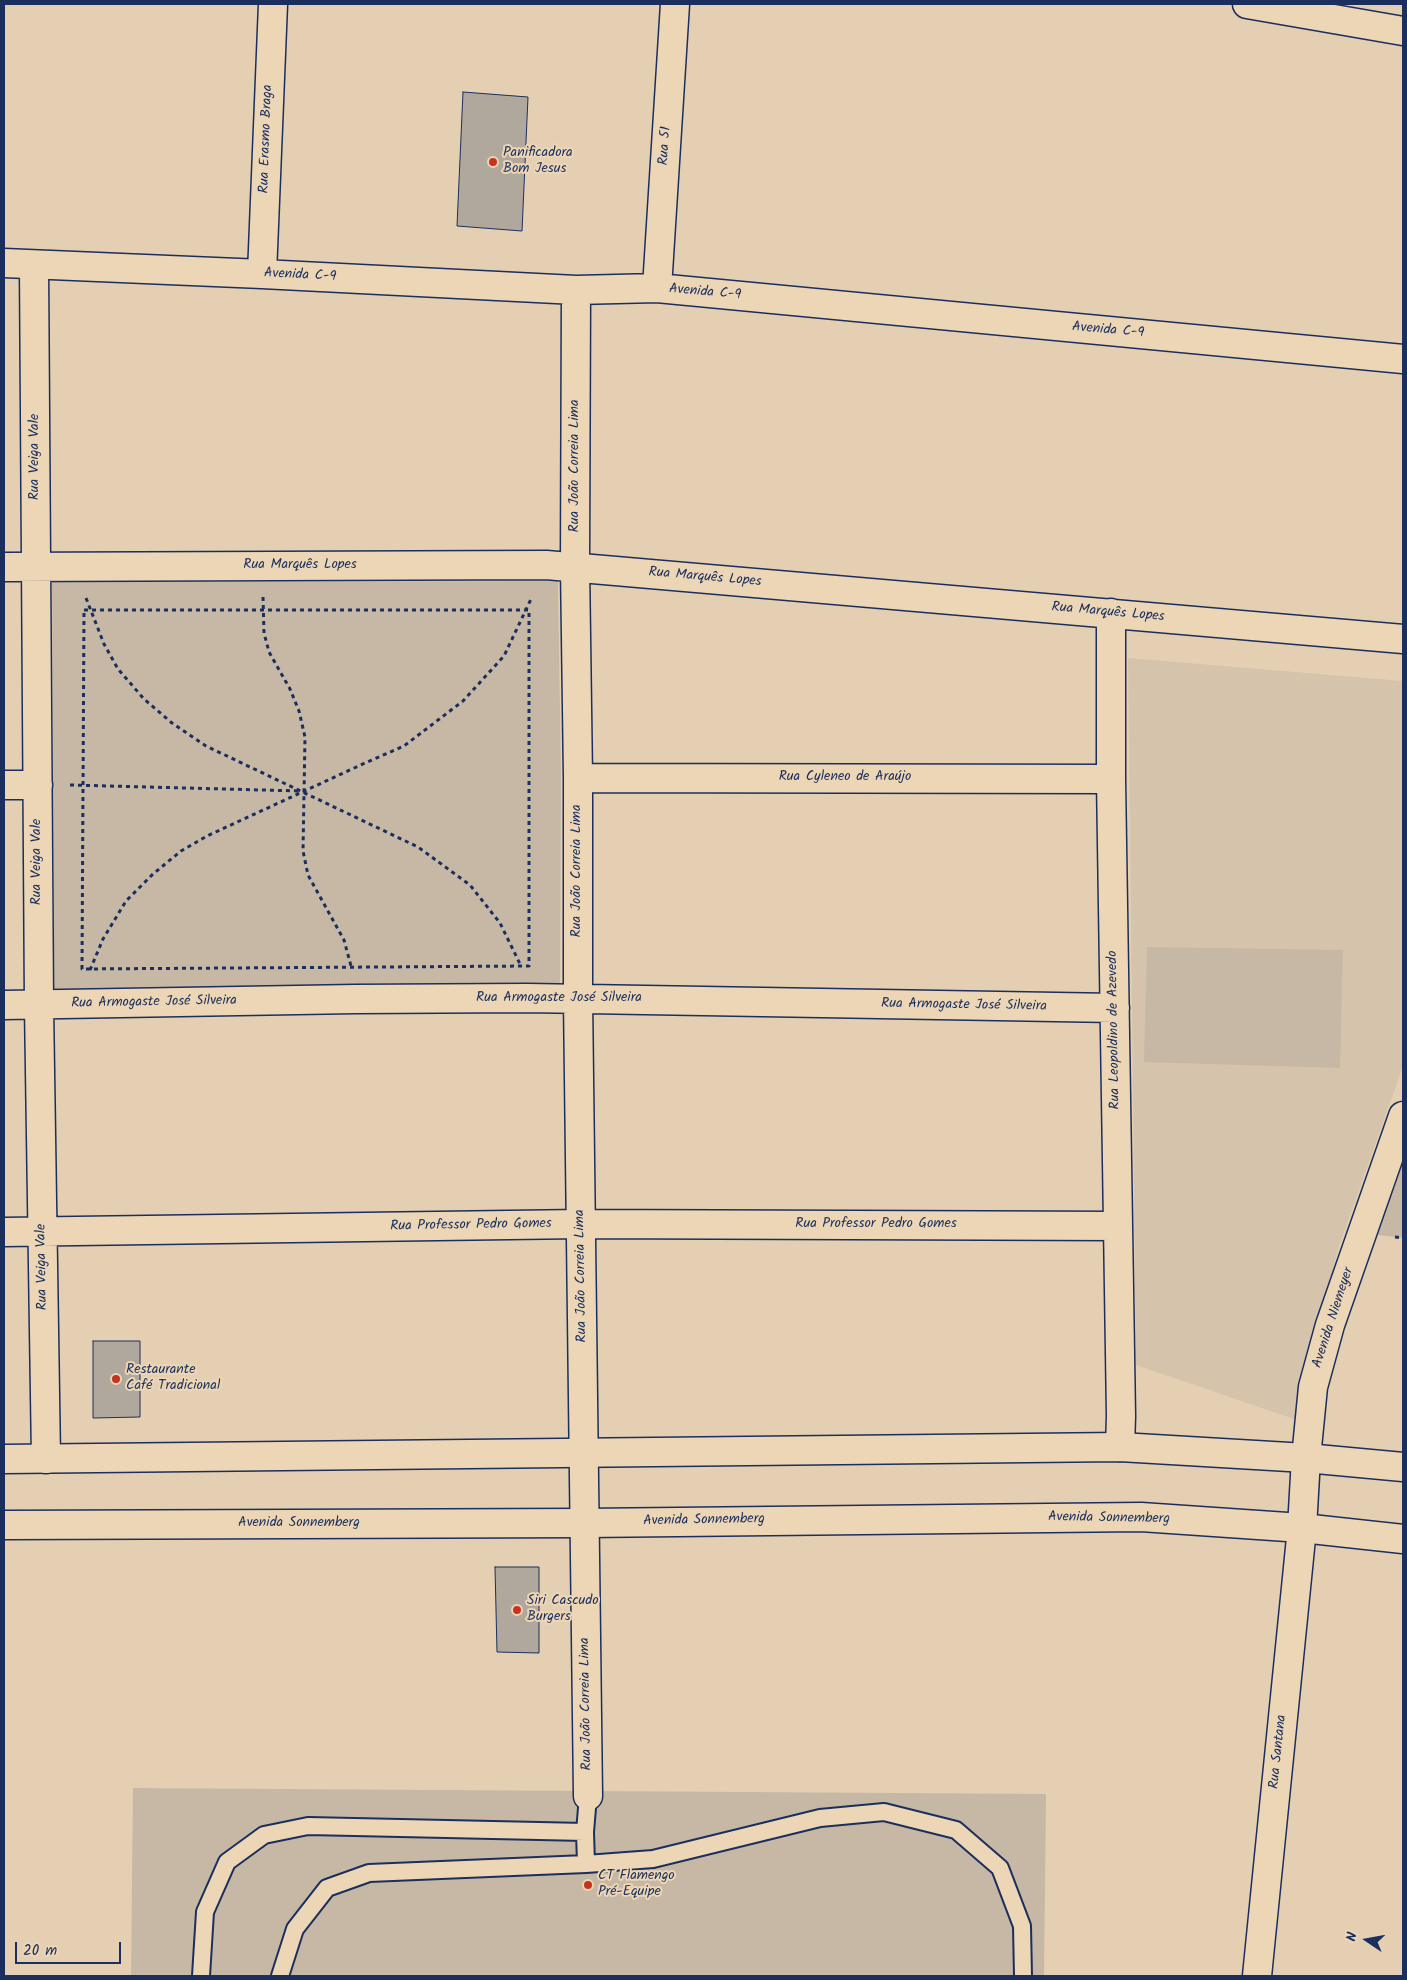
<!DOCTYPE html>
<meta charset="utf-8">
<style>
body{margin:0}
#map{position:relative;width:1407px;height:1980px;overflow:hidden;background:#e4cfb2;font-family:Kalam,sans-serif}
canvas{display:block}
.frame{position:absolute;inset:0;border:5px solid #1b2f5e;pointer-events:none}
.north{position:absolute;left:1342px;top:1915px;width:50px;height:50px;-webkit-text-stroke:4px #ecd6b5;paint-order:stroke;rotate:282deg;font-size:14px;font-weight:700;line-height:20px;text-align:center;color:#1b2f5e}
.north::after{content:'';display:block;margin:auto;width:18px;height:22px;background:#1b2f5e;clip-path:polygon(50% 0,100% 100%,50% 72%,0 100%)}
.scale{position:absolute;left:15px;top:1942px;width:106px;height:22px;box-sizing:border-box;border:2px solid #1b2f5e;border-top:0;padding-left:6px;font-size:15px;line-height:18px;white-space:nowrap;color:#1b2f5e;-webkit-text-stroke:4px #ecd6b5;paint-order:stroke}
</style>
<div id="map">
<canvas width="1407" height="1980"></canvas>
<div class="frame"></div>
<div class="north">N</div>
<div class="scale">20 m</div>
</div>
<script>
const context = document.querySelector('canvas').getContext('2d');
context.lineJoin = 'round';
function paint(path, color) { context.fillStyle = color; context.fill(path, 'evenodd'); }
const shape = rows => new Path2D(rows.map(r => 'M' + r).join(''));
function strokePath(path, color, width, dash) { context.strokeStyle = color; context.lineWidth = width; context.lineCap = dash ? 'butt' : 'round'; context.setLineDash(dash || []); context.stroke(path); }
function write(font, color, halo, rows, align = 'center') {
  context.font = font + ' Kalam,sans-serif'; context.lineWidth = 4; context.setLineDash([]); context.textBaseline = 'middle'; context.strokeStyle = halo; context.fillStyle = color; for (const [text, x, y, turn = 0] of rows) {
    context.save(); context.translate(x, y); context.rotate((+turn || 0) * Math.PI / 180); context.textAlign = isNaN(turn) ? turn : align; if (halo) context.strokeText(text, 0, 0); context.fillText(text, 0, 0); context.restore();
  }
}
paint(shape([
 [1128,658,1403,681,1403,1066,1337,1252,1297,1420,1136,1365]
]), '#d5c3ac');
paint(shape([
 [52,581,86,582,558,581,561,779,560,987,54,994],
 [1147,947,1343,950,1340,1068,1144,1062],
 [1403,1116,1403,1238,1362,1233],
 [133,1788,1046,1794,1044,1976,131,1976]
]), '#c6b8a5');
const building = shape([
 [463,92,528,97,522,231,457,226,463,92],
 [93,1341,140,1341,140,1417,93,1418,93,1341],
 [495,1567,539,1567,539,1653,497,1652,495,1567]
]);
paint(building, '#b1a89d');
strokePath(building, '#1b2f5e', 1);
const service = shape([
 [586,1864,585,1832,588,1796],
 [201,1976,205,1912,227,1862,264,1835,308,1826,585,1832],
 [280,1976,295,1929,327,1888,369,1873,586,1864,653,1859,820,1818,884,1812,956,1830,1000,1868,1022,1926,1023,1976]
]);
const minor = shape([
 [1247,4,1403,31],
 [4,263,262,274,576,290,657,288,1403,359],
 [34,265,39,1006,46,1459],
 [262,274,273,4],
 [657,288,675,4],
 [576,290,575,566,578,778,578,999,588,1796],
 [4,567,546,565,1403,639],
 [1111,613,1111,779,1121,1416,1120,1447],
 [578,778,1111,779],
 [4,785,38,785],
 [4,1005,356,999,527,998,1115,1008],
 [4,1232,581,1224,1118,1226],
 [1257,1976,1302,1528,1306,1458,1313,1387,1330,1325,1403,1116]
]);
const tertiary = shape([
 [4,1459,1120,1447,1306,1458,1403,1467],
 [4,1525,585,1523,1141,1517,1302,1528,1403,1539]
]);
strokePath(service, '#1b2f5e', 20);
strokePath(minor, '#1b2f5e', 31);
strokePath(tertiary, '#1b2f5e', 31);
strokePath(shape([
 [263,597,264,633,269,652,290,689,299,711,305,737,303,851,308,875,344,940,351,966],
 [86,598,104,644,118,669,144,699,172,723,206,746,418,847,470,885,500,923,521,966],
 [84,610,529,610,529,966,82,969,84,610],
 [70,785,301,791],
 [90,970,103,939,126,901,153,874,181,851,207,836,365,763,404,746,463,701,504,656,532,597],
 [1395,1237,1403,1238]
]), '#1b2f5e', 3, [4, 4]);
strokePath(service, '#ecd6b5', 16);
strokePath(minor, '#ecd6b5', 28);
strokePath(tertiary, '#ecd6b5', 28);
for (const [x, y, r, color] of [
 [493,162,5,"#c8321e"],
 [116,1379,5,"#c8321e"],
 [517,1610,5,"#c8321e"],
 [588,1885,5,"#c8321e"]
]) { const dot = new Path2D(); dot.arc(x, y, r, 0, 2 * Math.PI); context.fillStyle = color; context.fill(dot); strokePath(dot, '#ecd6b5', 2); }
write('14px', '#1b2f5e', '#ecd6b5', [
 ["Rua Erasmo Braga",267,139,-88],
 ["Rua 51",666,146,-86],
 ["Avenida C-9",300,276,3],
 ["Avenida C-9",705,293,5],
 ["Avenida C-9",1108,331,5],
 ["Rua Veiga Vale",36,457,-90],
 ["Rua João Correia Lima",576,466,-90],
 ["Rua Marquês Lopes",300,566],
 ["Rua Marquês Lopes",705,578,5],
 ["Rua Marquês Lopes",1108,613,5],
 ["Rua Cyleneo de Araújo",845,778],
 ["Rua Veiga Vale",38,862,-90],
 ["Rua João Correia Lima",578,871,-90],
 ["Rua Armogaste José Silveira",559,999],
 ["Rua Armogaste José Silveira",154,1003,-1],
 ["Rua Armogaste José Silveira",964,1006,1],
 ["Rua Leopoldino de Azevedo",1115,1030,-91],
 ["Rua Professor Pedro Gomes",876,1225],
 ["Rua Professor Pedro Gomes",471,1226,-1],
 ["Rua Veiga Vale",43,1267,-91],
 ["Rua João Correia Lima",582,1276,-91],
 ["Avenida Niemeyer",1334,1318,-72],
 ["Avenida Sonnemberg",1109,1519,1],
 ["Avenida Sonnemberg",704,1521,-1],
 ["Avenida Sonnemberg",299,1524],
 ["Rua João Correia Lima",587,1704,-91],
 ["Rua Santana",1279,1752,-84]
]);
write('14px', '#1b2f5e', '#ecd6b5', [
 ["Panificadora",503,154],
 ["Bom Jesus",503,170],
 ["Restaurante",126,1371],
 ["Café Tradicional",126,1387],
 ["Siri Cascudo",527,1602],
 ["Burgers",527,1618],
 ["CT Flamengo",598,1877],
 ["Pré-Equipe",598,1893]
], 'left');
</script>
